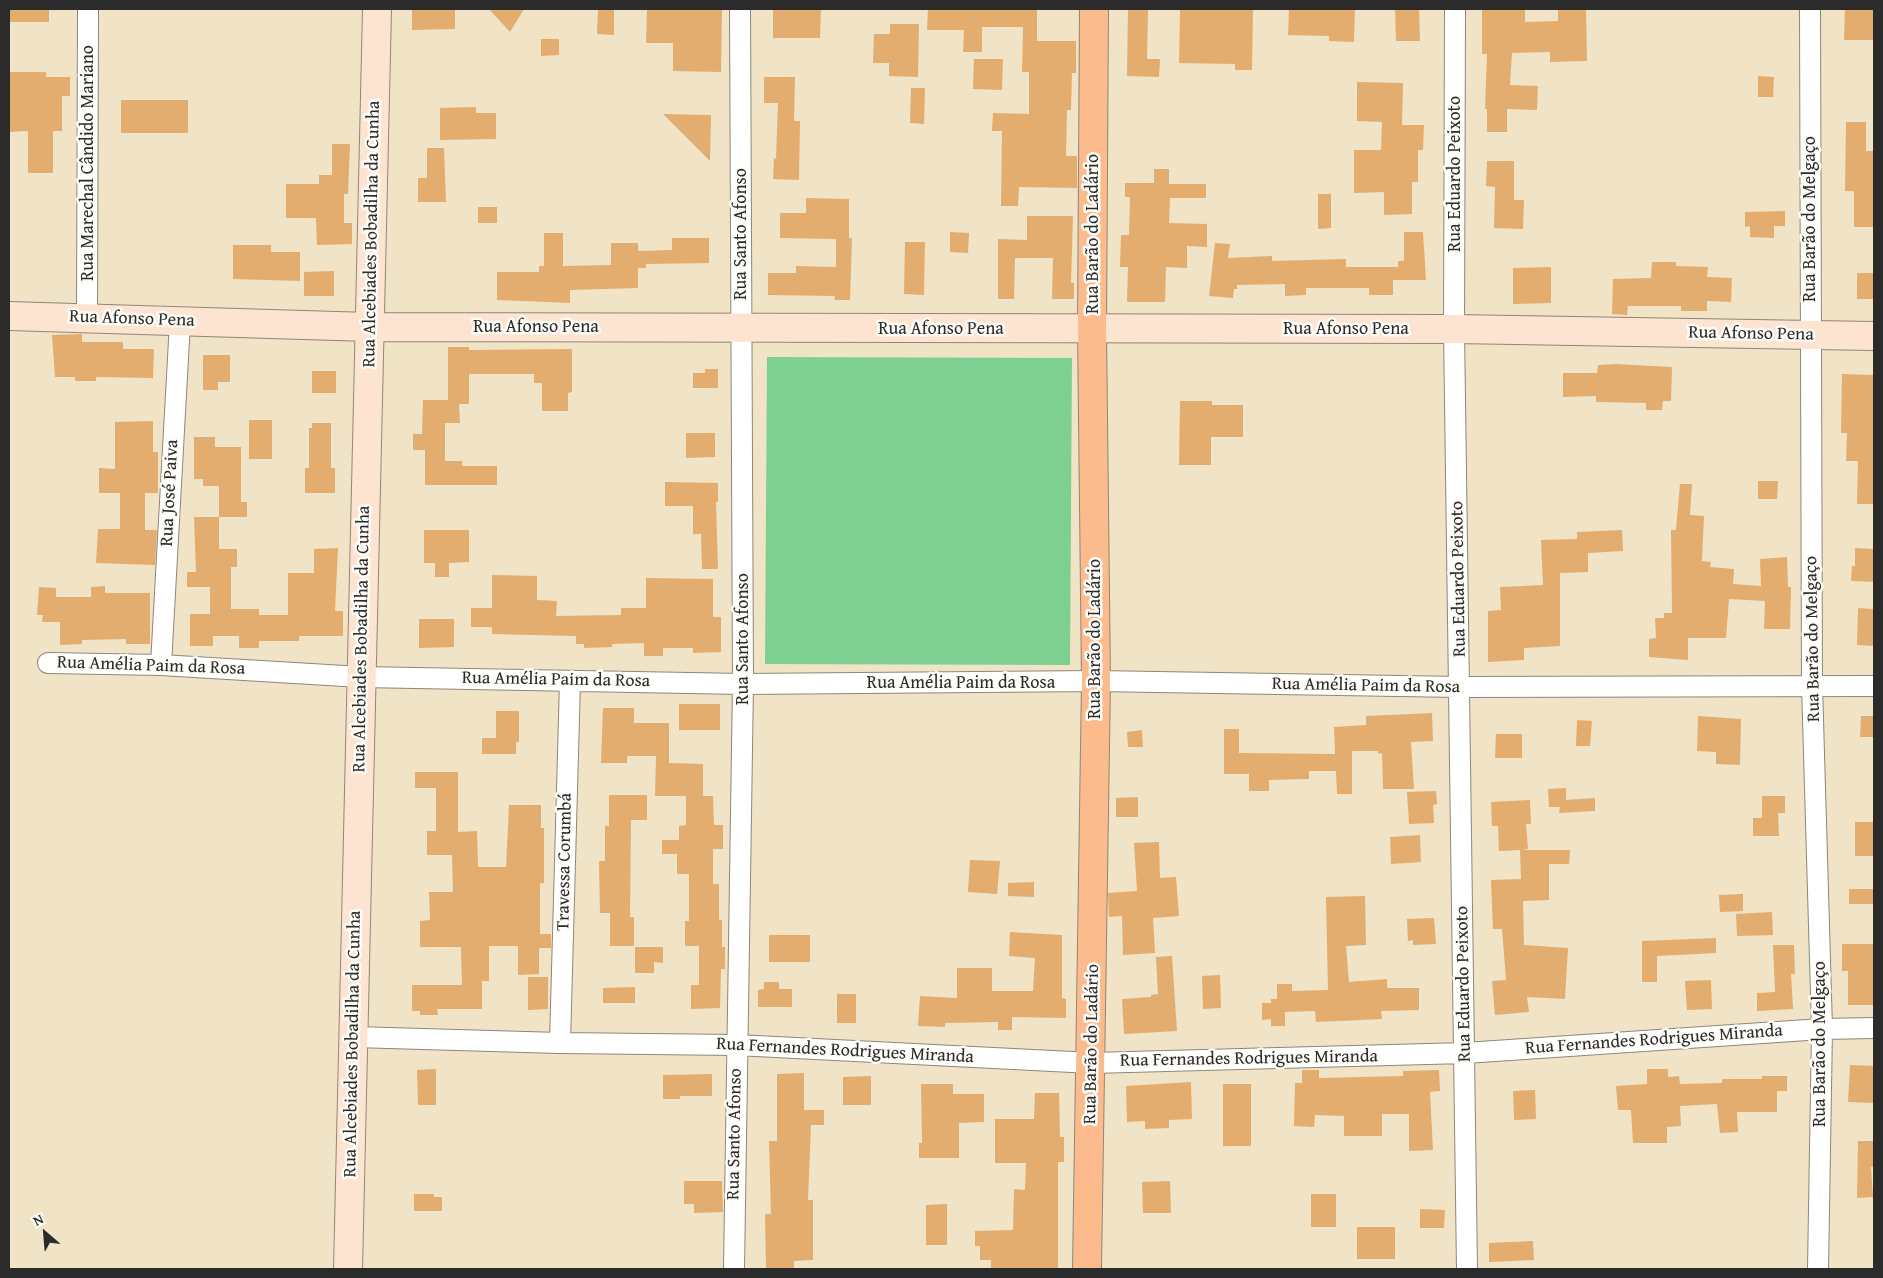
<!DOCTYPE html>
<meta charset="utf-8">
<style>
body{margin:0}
#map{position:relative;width:1883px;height:1278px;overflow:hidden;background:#f0e3c6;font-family:"Gentium Book Plus",serif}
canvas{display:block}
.frame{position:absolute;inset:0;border:10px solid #2b2b2b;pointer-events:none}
.north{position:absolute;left:20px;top:1208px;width:50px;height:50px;-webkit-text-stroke:4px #fdfcf7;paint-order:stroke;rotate:333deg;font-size:14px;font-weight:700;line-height:20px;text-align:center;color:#2b2b2b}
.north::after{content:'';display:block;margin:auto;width:18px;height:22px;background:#2b2b2b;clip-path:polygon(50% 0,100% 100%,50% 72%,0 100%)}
</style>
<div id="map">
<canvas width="1883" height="1278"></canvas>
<div class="frame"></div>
<div class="north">N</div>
</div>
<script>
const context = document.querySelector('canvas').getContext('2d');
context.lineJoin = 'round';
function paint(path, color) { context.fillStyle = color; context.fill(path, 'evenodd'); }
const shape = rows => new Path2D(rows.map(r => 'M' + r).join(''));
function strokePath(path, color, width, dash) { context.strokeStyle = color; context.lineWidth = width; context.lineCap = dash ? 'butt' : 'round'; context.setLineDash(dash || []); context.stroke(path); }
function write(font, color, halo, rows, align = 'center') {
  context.font = font + ' "Gentium Book Plus",serif'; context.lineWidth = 5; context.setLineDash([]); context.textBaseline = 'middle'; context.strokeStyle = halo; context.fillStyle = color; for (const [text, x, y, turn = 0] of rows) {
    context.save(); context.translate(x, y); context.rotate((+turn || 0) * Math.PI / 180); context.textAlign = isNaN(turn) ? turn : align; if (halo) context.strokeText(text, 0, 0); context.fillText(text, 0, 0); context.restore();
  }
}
paint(shape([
 [767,357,1072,358,1070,665,765,664]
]), '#7ed092');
paint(shape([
 [9,9,49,9,49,22,9,22],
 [412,9,455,9,455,29,412,30],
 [489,9,524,9,510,32],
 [598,9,614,9,614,35,597,34],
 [647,9,722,9,721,72,673,71,673,43,646,43],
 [773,9,821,9,820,38,773,38],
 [928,9,1037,9,1037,41,1076,41,1076,73,1072,73,1071,110,1067,110,1066,156,1077,156,1077,188,1019,187,1018,206,1001,206,1002,131,992,131,993,113,1029,114,1029,72,1022,72,1023,27,982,27,982,52,963,52,964,30,927,30],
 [1128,9,1148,9,1147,59,1160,59,1159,77,1127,76],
 [1180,9,1253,9,1252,70,1235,70,1235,64,1179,63],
 [1289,9,1355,9,1354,42,1329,41,1329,36,1288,35],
 [1395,9,1419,9,1420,41,1396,41],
 [1482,9,1525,9,1525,22,1558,21,1558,9,1586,9,1587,61,1550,62,1550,52,1512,53,1510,85,1538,86,1537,110,1507,109,1507,132,1487,132,1487,109,1485,109,1487,54,1482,54],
 [1845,9,1874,9,1874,40,1844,40],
 [890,24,919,24,918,77,889,76,889,63,873,63,874,34,890,34],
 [541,39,559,39,559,55,541,56],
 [974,59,1003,59,1002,90,973,89],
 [9,72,46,72,46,77,70,77,70,96,62,96,62,131,53,131,53,173,28,173,28,131,9,132],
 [1758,76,1774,77,1773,97,1758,97],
 [764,77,795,77,794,121,800,121,799,180,773,179,774,158,776,159,778,103,764,103],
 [1357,82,1403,83,1402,125,1424,125,1423,150,1418,150,1418,182,1412,182,1412,214,1384,215,1384,192,1354,193,1354,150,1381,150,1382,122,1357,121],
 [911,88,925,88,924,124,910,123],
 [121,100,188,100,188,133,121,133],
 [476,107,476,113,496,113,496,139,440,140,440,108],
 [663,114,711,115,710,161],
 [1846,122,1866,122,1866,151,1874,151,1874,227,1854,227,1854,191,1845,191],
 [332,144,350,144,348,194,344,194,344,223,352,223,352,244,317,245,316,218,286,218,286,184,319,184,319,175,332,175],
 [427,148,444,148,446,202,418,202,418,178,427,178],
 [1487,161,1514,161,1514,200,1524,200,1523,229,1494,228,1495,187,1486,186],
 [1154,169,1169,169,1169,184,1206,184,1206,198,1170,198,1169,223,1207,224,1207,247,1187,246,1187,268,1166,267,1165,302,1127,302,1128,267,1120,267,1121,235,1129,235,1130,197,1125,197,1125,183,1154,183],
 [1318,194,1331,194,1331,228,1318,229],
 [806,198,849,199,849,238,852,238,850,300,834,300,835,296,768,295,768,273,796,273,796,266,836,267,836,239,780,238,780,213,806,213],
 [478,207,497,207,497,223,478,223],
 [1785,211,1785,226,1774,226,1774,238,1750,237,1750,226,1745,227,1745,212],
 [1027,216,1073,216,1071,283,1074,283,1074,299,1052,299,1053,258,1015,258,1014,299,998,299,998,239,1027,240],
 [950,232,969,233,968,253,950,252],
 [1404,232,1423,232,1426,280,1393,280,1393,295,1369,295,1369,288,1306,288,1306,295,1285,296,1285,284,1237,285,1237,289,1234,289,1233,298,1209,296,1215,243,1230,244,1228,258,1272,256,1272,261,1346,259,1346,267,1398,267,1398,261,1404,261],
 [544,233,563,233,563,266,611,265,611,243,638,243,638,251,672,250,672,238,709,238,709,263,646,264,646,268,638,268,638,288,570,290,570,303,497,300,497,272,539,272,539,266,544,266],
 [905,242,925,242,924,295,904,294],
 [233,245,271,245,271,252,300,252,300,281,233,279],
 [1652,262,1676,262,1676,266,1708,267,1707,277,1732,278,1731,302,1707,301,1707,311,1681,311,1681,306,1628,306,1627,315,1612,314,1613,279,1651,278],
 [1551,267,1551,303,1513,304,1513,268],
 [334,271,334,296,304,296,304,272],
 [1857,273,1874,273,1873,299,1857,299],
 [82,334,82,342,123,342,123,349,154,349,153,378,96,377,96,381,75,381,75,377,55,377,52,335],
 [448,347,469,347,469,350,572,349,572,392,568,393,568,411,542,411,542,383,534,383,534,374,469,374,469,404,459,404,460,423,445,423,445,461,462,461,462,466,497,466,497,485,425,485,425,450,413,450,413,434,422,434,423,400,448,400],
 [203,355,230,355,230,382,218,382,218,390,203,390],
 [1617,364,1672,367,1671,401,1663,401,1662,410,1646,410,1646,403,1596,402,1596,396,1563,397,1563,373,1597,373,1598,365],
 [705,369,718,369,718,388,693,388,693,373,705,373],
 [312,371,336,371,336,393,312,393],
 [1842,374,1874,375,1874,504,1857,504,1858,461,1846,461,1847,433,1841,433],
 [1180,401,1212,401,1212,405,1243,405,1243,437,1211,437,1211,465,1179,465],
 [249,420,272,420,272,459,249,459],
 [153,421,153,452,158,452,158,493,145,493,145,530,157,530,155,565,96,563,98,529,120,529,120,493,99,493,99,468,115,469,115,422],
 [312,423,331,423,331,468,335,468,335,493,305,493,305,468,309,468,309,428,312,428],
 [686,433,715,433,715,457,686,458],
 [194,437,215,437,215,447,241,447,241,502,247,502,247,517,219,517,219,486,203,486,203,479,194,479],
 [1758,481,1778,481,1777,499,1758,499],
 [665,482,718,483,718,502,716,502,718,569,702,569,701,534,693,534,693,506,665,506],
 [1680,484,1692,484,1690,515,1704,516,1702,561,1711,562,1710,567,1734,569,1733,584,1761,586,1760,559,1787,557,1788,587,1791,587,1790,629,1764,629,1765,601,1729,599,1726,638,1688,638,1688,660,1649,657,1649,639,1656,638,1655,618,1664,618,1664,613,1672,613,1671,530,1676,530],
 [194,517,219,517,219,549,237,549,237,567,231,567,231,609,259,609,259,615,288,615,288,573,314,573,314,549,338,548,335,611,343,611,343,636,299,636,299,641,259,641,259,648,239,648,239,636,213,636,213,646,190,646,190,614,210,614,210,587,187,587,187,572,196,572],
 [424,530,469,530,469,562,449,563,449,577,435,577,435,563,424,563],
 [1622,530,1623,551,1588,553,1588,572,1560,573,1560,646,1524,648,1524,660,1488,662,1488,611,1501,610,1500,587,1543,585,1541,540,1577,539,1577,532],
 [1855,548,1874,549,1874,582,1851,581,1852,566,1855,566],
 [492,575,537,576,537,600,557,601,556,616,621,615,621,608,646,608,646,578,713,579,713,617,721,617,721,652,693,653,693,648,663,648,663,656,644,656,644,643,612,644,612,647,584,648,584,644,576,644,576,636,492,634,492,627,471,627,471,608,492,608],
 [105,586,105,593,150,593,150,644,126,644,126,639,82,640,82,644,60,645,60,622,42,622,43,615,37,615,39,587,56,588,56,597,91,597,91,587],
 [1858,608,1874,609,1874,646,1857,645],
 [419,619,454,619,454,647,419,648],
 [679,704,720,704,720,730,679,730],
 [603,708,634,708,634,723,669,723,669,763,703,764,703,796,713,796,714,825,723,825,723,849,713,849,713,884,719,884,719,920,722,920,722,947,725,947,725,969,721,969,720,1008,691,1009,691,985,699,985,699,946,685,946,685,921,689,921,689,874,677,874,677,854,662,854,662,840,679,840,679,826,686,825,686,796,655,796,656,756,627,756,627,763,601,763],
 [496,711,519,711,519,742,516,742,516,754,482,754,482,738,496,738],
 [1432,713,1433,741,1411,742,1414,789,1383,789,1382,753,1378,754,1378,751,1352,751,1352,794,1337,794,1336,771,1309,771,1309,779,1269,780,1269,791,1249,791,1249,774,1224,774,1224,729,1239,729,1239,753,1335,754,1334,727,1366,725,1366,716],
 [1698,716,1741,719,1740,765,1716,764,1716,752,1697,751],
 [1861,716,1874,716,1874,737,1860,737],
 [1577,720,1592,721,1590,746,1576,746],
 [1142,730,1143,747,1128,747,1127,732],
 [1496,734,1522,734,1522,758,1495,758],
 [415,772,458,772,458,832,477,831,478,867,506,867,509,805,541,805,541,828,544,828,544,883,540,883,540,934,551,934,551,948,539,948,539,974,518,975,518,946,489,946,489,981,482,981,482,1009,437,1009,438,1015,420,1015,420,1011,412,1011,412,985,462,985,461,947,420,947,420,921,430,920,429,892,453,892,452,855,427,855,427,831,436,831,436,788,415,788],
 [1566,788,1566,800,1595,798,1595,811,1559,813,1560,807,1549,807,1548,789],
 [1436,791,1437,804,1433,805,1434,823,1409,824,1407,792],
 [609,795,647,795,647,820,631,820,630,917,634,917,634,946,610,946,610,913,600,913,599,861,605,861,605,826,609,826],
 [1762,796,1785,796,1785,813,1778,813,1779,836,1753,836,1753,818,1762,818],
 [1138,797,1138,817,1116,817,1116,798],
 [1530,800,1531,824,1526,824,1528,849,1522,850,1570,850,1569,864,1549,864,1549,900,1523,901,1524,945,1568,948,1565,999,1527,997,1529,1012,1495,1015,1492,981,1506,980,1502,929,1493,929,1491,880,1521,879,1520,850,1499,851,1498,826,1492,826,1491,802],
 [1855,822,1874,822,1874,856,1855,856],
 [1420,835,1421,862,1391,864,1390,837],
 [1159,842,1160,878,1176,877,1179,916,1153,918,1155,953,1123,955,1122,916,1109,917,1108,893,1137,891,1134,843],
 [970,860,1000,861,997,894,968,892],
 [1034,882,1034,897,1008,896,1008,883],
 [1849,889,1874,889,1874,904,1849,904],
 [1743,894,1743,911,1720,912,1719,895],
 [1365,896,1366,945,1346,946,1349,982,1387,979,1387,988,1419,988,1419,1010,1381,1011,1382,1019,1316,1022,1315,1011,1285,1012,1285,1026,1271,1026,1271,1019,1262,1020,1262,1003,1271,1003,1271,999,1277,999,1277,984,1292,984,1292,991,1328,990,1326,897],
 [1772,912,1773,935,1737,936,1736,914],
 [1434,918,1436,944,1413,945,1413,940,1408,941,1407,919],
 [1010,932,1062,935,1062,998,1066,999,1066,1018,1012,1017,1012,1030,998,1030,998,1022,945,1023,945,1027,918,1026,920,996,957,998,957,968,992,968,992,991,1033,991,1035,958,1009,956],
 [769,935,810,935,810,962,769,962],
 [1716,938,1716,953,1657,956,1657,982,1642,982,1642,941],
 [1842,944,1874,944,1874,1005,1848,1005,1848,971,1842,971],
 [1773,945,1794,945,1795,974,1791,974,1793,1009,1757,1011,1757,993,1775,992],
 [635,947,663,947,663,963,654,962,654,973,635,973],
 [1172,956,1177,1031,1124,1034,1122,999,1151,997,1151,995,1158,994,1156,957],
 [1220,975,1221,1008,1203,1009,1202,976],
 [528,977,548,977,548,1009,528,1010],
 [1711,980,1712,1009,1687,1010,1685,981],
 [764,982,779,982,779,989,792,989,792,1007,758,1007,758,990,764,989],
 [635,987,635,1003,603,1003,603,988],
 [837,994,856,994,856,1023,837,1023],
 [1850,1065,1874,1066,1873,1103,1848,1102],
 [436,1069,436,1105,418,1105,417,1070],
 [1647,1069,1668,1069,1668,1077,1679,1076,1680,1084,1722,1083,1722,1079,1762,1079,1762,1076,1787,1076,1787,1091,1777,1091,1777,1112,1737,1112,1738,1132,1720,1133,1717,1104,1680,1106,1681,1126,1667,1127,1667,1143,1633,1143,1631,1110,1618,1110,1616,1086,1647,1084],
 [1302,1070,1319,1070,1319,1078,1403,1076,1403,1071,1439,1070,1440,1091,1430,1092,1433,1150,1409,1151,1409,1114,1382,1114,1382,1136,1344,1136,1344,1116,1315,1115,1314,1127,1294,1126,1295,1083,1302,1083],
 [804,1073,804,1110,824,1110,824,1125,811,1125,808,1200,813,1200,813,1260,794,1261,794,1269,766,1269,765,1214,771,1214,769,1141,777,1141,777,1074],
 [712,1074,712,1096,680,1096,680,1099,663,1099,663,1075],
 [871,1076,871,1105,843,1105,843,1077],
 [1191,1082,1192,1119,1169,1120,1169,1128,1145,1129,1145,1121,1127,1122,1126,1086],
 [921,1084,953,1084,953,1094,984,1094,984,1122,959,1123,959,1158,919,1158,919,1143,922,1143],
 [1223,1084,1251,1084,1251,1146,1223,1146],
 [1535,1090,1536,1119,1514,1120,1513,1091],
 [1035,1093,1059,1093,1060,1137,1064,1137,1064,1162,1058,1162,1058,1269,991,1269,991,1260,980,1260,980,1246,975,1246,975,1231,1013,1230,1014,1189,1025,1190,1026,1163,995,1163,995,1119,1034,1119],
 [1858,1141,1874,1141,1874,1167,1871,1167,1873,1197,1857,1198],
 [684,1181,722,1181,723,1212,694,1213,694,1204,684,1204],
 [1170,1181,1171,1213,1143,1213,1142,1182],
 [414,1194,434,1194,434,1197,442,1197,442,1211,414,1211],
 [1311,1194,1336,1194,1336,1227,1311,1227],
 [947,1204,947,1245,926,1245,926,1205],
 [1420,1209,1445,1210,1444,1228,1420,1228],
 [1357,1227,1395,1227,1395,1259,1357,1259],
 [1533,1241,1534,1260,1489,1262,1489,1243]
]), '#e2ad6f');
const street = shape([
 [1455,9,1454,329,1467,1269],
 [1810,9,1812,685,1822,1029,1818,1269],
 [87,317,88,9],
 [48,663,161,665,361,677,743,684,1096,681,1460,687,1874,686],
 [161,665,180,322],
 [354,1037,560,1043,736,1045,1092,1063,1465,1053,1822,1029,1874,1028],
 [560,1043,570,681],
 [734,1269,743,684,740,9]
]);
const secondary = shape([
 [9,316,369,327,1454,329,1874,336],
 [348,1269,377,9]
]);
const primary = shape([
 [1087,1269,1096,681,1092,329,1094,9]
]);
strokePath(street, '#8e8778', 22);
strokePath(secondary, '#8e8778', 30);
strokePath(primary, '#8e8778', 30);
strokePath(street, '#fff', 20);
strokePath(secondary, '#fde4d1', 28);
strokePath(primary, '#fbbb8d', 28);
write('18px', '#2b2b2b', '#fdfcf7', [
 ["Rua Marechal Cândido Mariano",88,163,-90],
 ["Rua Eduardo Peixoto",1455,174,-90],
 ["Rua Barão do Melgaço",1810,219,-90],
 ["Rua Alcebiades Bobadilha da Cunha",372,234,-89],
 ["Rua Santo Afonso",741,234,-90],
 ["Rua Barão do Ladário",1093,234,-90],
 ["Rua Afonso Pena",132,319,2],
 ["Rua Afonso Pena",536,327],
 ["Rua Afonso Pena",941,329],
 ["Rua Afonso Pena",1346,329],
 ["Rua Afonso Pena",1751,334,1],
 ["Rua José Paiva",170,493,-87],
 ["Rua Eduardo Peixoto",1459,579,-91],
 ["Rua Alcebiades Bobadilha da Cunha",362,639,-89],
 ["Rua Santo Afonso",743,639,-90],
 ["Rua Barão do Ladário",1095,639,-90],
 ["Rua Barão do Melgaço",1813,639,-91],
 ["Rua Amélia Paim da Rosa",151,666,2],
 ["Rua Amélia Paim da Rosa",556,680,1],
 ["Rua Amélia Paim da Rosa",961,683],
 ["Rua Amélia Paim da Rosa",1366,686,1],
 ["Travessa Corumbá",565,862,-89],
 ["Rua Eduardo Peixoto",1464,984,-91],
 ["Rua Fernandes Rodrigues Miranda",1654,1040,-4],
 ["Rua Alcebiades Bobadilha da Cunha",353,1044,-89],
 ["Rua Barão do Ladário",1092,1044,-89],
 ["Rua Barão do Melgaço",1820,1044,-90],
 ["Rua Fernandes Rodrigues Miranda",845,1051,3],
 ["Rua Fernandes Rodrigues Miranda",1249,1059,-1],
 ["Rua Santo Afonso",735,1134,-89]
]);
</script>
